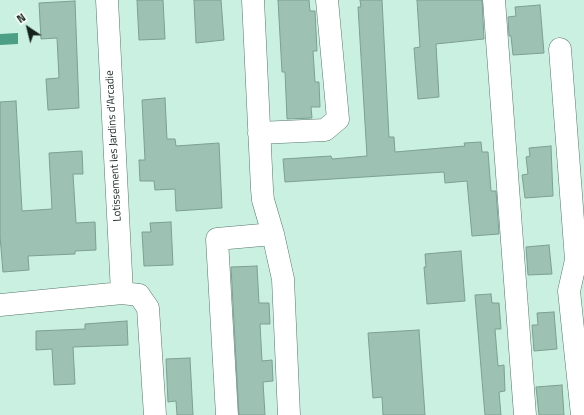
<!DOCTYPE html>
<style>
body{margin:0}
#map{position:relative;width:584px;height:415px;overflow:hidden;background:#caf0e1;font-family:"Titillium Web",sans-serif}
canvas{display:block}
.north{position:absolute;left:8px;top:8px;width:40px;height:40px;-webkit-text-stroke:3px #fff;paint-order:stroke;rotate:325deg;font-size:11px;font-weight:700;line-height:16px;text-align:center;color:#15231e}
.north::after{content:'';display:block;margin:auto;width:14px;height:18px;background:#15231e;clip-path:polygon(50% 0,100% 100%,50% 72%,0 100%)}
</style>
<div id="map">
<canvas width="584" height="415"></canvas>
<div class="north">N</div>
</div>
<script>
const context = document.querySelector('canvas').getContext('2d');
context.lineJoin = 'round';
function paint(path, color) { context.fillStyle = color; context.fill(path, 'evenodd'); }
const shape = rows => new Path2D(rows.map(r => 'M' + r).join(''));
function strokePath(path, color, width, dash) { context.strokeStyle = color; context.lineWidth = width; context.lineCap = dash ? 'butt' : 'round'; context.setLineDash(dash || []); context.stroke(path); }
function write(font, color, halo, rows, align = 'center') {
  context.font = font + ' "Titillium Web",sans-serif'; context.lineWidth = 4; context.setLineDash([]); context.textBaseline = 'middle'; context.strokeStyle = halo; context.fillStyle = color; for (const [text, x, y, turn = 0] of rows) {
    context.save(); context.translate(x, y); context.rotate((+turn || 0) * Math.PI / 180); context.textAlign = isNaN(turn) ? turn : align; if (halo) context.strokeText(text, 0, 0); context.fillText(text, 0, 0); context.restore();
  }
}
paint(shape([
 [18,33,18,44,0,45,0,34]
]), '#4c9e84');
const building = shape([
 [137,0,163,0,165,39,139,40,137,0],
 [194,0,221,0,224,40,196,43,194,0],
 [278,0,309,0,310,11,315,11,317,51,313,51,315,82,319,82,320,107,311,107,312,118,287,119,285,72,282,72,278,0],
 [360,0,382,0,389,137,394,137,395,152,465,146,464,143,481,142,482,152,488,152,491,191,496,191,499,234,472,236,467,181,445,183,444,172,285,182,283,159,331,156,332,159,367,156,358,7,361,7,360,0],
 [417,0,482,0,484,39,436,44,439,97,418,99,414,48,420,47,417,0],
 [75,1,79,108,48,110,46,79,59,78,57,38,41,39,39,3,75,1],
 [540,5,544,53,513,55,511,36,509,36,508,17,516,16,515,7,540,5],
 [165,98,167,139,175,139,176,146,219,143,222,208,176,211,175,189,155,190,154,181,140,181,139,160,145,160,142,100,165,98],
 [16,101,22,211,52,209,49,153,82,151,83,174,73,174,76,223,95,222,96,250,75,251,75,254,28,256,29,270,3,272,0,236,0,102,16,101],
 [551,146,553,196,525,198,522,175,528,174,526,157,530,156,529,148,551,146],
 [171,222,173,265,144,266,142,232,151,232,150,223,171,222],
 [549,245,552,274,528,275,526,247,549,245],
 [461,251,465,301,427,304,424,267,426,267,425,254,461,251],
 [257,266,259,303,269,303,270,324,260,324,262,361,272,360,273,381,263,382,265,415,239,415,231,267,257,266],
 [491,294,492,303,499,303,501,329,495,329,498,366,504,365,505,391,499,392,501,415,485,415,483,392,475,295,491,294],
 [554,312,557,349,534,351,532,325,538,325,537,313,554,312],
 [127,321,128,345,73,347,75,384,54,385,52,349,36,350,36,331,85,329,85,324,127,321],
 [419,330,425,415,383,415,382,397,373,398,368,333,419,330],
 [190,358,193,415,177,415,176,401,168,402,166,359,190,358],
 [562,385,564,415,539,415,536,387,562,385]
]);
paint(building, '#9dc2b4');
strokePath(building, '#7ca092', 1);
const minor = shape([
 [253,0,262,189,263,200,273,234,283,279,289,415],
 [494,0,525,415],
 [560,49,576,260,569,291,582,415],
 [259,133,325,130,338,119,327,0],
 [122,293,139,295,148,308,155,415],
 [0,305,122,293,107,0],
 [227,415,217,239,273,234]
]);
strokePath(minor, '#55776b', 23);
strokePath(minor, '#fff', 22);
write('11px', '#15231e', '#fff', [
 ["Lotissement les Jardins d'Arcadie",114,146,-93]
]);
</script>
